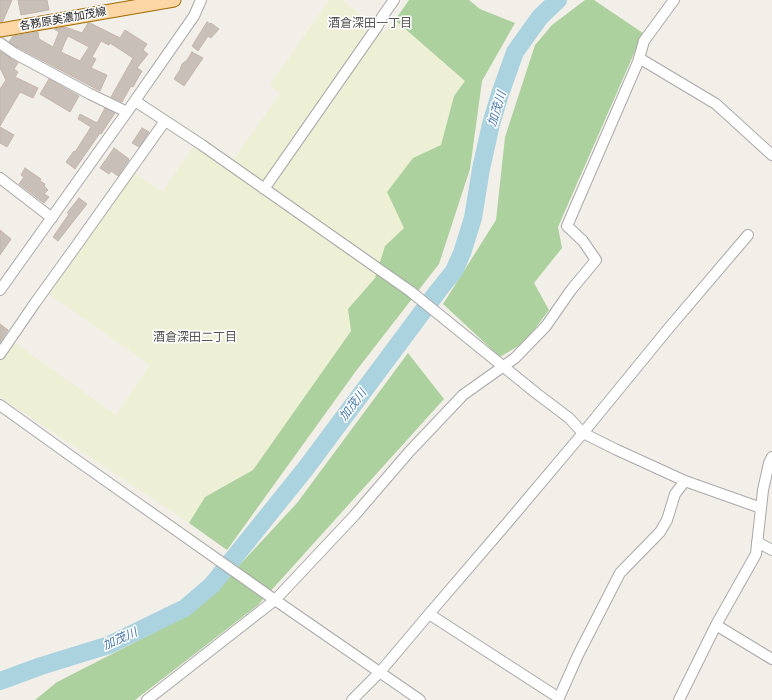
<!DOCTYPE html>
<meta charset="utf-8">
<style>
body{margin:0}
canvas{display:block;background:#f2efe9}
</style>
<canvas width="772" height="700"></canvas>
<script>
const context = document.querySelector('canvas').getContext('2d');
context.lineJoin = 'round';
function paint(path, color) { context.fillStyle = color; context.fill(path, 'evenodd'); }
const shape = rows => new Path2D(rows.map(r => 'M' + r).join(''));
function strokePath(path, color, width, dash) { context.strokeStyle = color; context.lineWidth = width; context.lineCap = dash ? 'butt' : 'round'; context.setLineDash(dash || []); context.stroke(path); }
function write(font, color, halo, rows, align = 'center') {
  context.font = font + ' "Public Sans","Noto Sans JP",sans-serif'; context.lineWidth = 3; context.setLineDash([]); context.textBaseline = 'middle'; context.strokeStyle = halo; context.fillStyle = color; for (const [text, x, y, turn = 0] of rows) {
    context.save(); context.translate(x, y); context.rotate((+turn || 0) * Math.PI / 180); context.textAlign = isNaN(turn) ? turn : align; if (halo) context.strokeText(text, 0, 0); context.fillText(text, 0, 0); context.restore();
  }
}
paint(shape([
 [329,0,342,0,384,33,395,20,465,81,454,96,441,145,413,158,404,228,385,246,375,278,348,308,351,331,253,470,205,497,189,523,0,397,0,361,14,342,116,415,150,365,49,294,133,172,162,192,194,146,227,168,280,94,270,85]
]), '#eef0d5');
paint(shape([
 [409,0,469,0,480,9,515,23,482,81,470,169,439,264,356,371,227,550,189,523,205,497,253,470,351,331,348,309,375,278,385,246,404,228,387,192,413,158,441,145,454,96,465,81,395,20],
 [585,0,594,0,643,33,558,227,562,248,534,283,549,310,525,342,500,357,443,304,496,220,505,137,535,45,552,25],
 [408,353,444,399,258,605,135,700,35,700,57,682,163,628,206,599,221,585,297,503]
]), '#add19e');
strokePath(shape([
 [0,681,41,666,109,645,185,608,212,585,306,468,438,291,454,271,462,253,473,218,481,169,491,124,500,94,515,52,540,17,558,0]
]), '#aad3df', 18);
const building = shape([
 [0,0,12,0,3,21,0,22,0,0],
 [18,0,47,0,49,10,21,15,18,0],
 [207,22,210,24,211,23,219,29,211,38,208,36,198,51,192,46,207,22],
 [88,23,90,23,120,38,125,30,147,44,143,50,148,54,137,68,142,71,133,87,131,86,122,102,111,97,133,58,110,43,109,45,101,41,92,57,96,59,91,68,107,75,100,91,17,47,9,42,13,36,38,32,39,39,53,47,59,32,54,29,65,27,82,33,88,23],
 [68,36,89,47,80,61,61,52,64,44,68,36],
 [0,51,18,63,14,69,18,72,15,77,38,88,33,98,20,92,0,126,0,89,6,80,0,68,0,51],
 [192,52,203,58,184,86,174,79,180,70,182,64,187,60,192,52],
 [49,79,79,96,70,112,40,94,49,79],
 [105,108,115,113,101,134,100,133,75,169,66,162,74,151,75,152,91,127,78,119,80,114,97,123,105,108],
 [0,127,14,135,7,147,0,143,0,127],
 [142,128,149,132,139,147,132,143,142,128],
 [114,148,129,159,128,160,129,160,118,176,111,171,109,174,100,168,114,148],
 [25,168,41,179,40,181,45,184,44,186,48,190,44,194,49,197,44,203,19,184,24,177,21,175,25,168],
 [79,198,87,204,58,241,53,237,69,214,67,213,79,198],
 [0,230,11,239,0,255,0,230],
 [0,324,8,330,0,343,0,324]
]);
paint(building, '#c7bfb8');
strokePath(building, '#c4b6ab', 1);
const minor = shape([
 [0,43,14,53,90,94,127,112],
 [639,58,716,104,772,155],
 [135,101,202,145,410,291,536,393,569,418,583,433,615,449,685,481,761,508],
 [0,178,52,218],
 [264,189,377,27,382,17,394,0],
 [0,290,127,112,194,16,201,0],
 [0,354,35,303,79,242,165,121],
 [0,405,75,459,275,600,420,700],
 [757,542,772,550],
 [429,614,559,698],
 [716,625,772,659],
 [147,700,275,600,354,516,409,452,463,395,515,358,546,326,571,290,596,260,583,241,567,226,638,62,644,41,674,0],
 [352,700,380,672,429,614,508,522,583,433,668,329,748,235],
 [558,700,578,655,620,573,660,532,667,520,675,494,685,481],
 [679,700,716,625,756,554,763,490,769,463,772,457]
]);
const major = shape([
 [0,30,174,0]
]);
strokePath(minor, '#a9a9a9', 12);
strokePath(major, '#a06b00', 15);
strokePath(minor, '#fff', 10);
strokePath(major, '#fcd6a4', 13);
write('11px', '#222', '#fff', [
 ["各務原美濃加茂線",63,19,-10]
]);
write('12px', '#555', '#fff', [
 ["酒倉深田一丁目",370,23],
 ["酒倉深田二丁目",195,337]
]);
write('italic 12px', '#4a7aab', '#fff', [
 ["加茂川",497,109,-73],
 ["加茂川",353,405,-53],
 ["加茂川",120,639,-24]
]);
</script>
